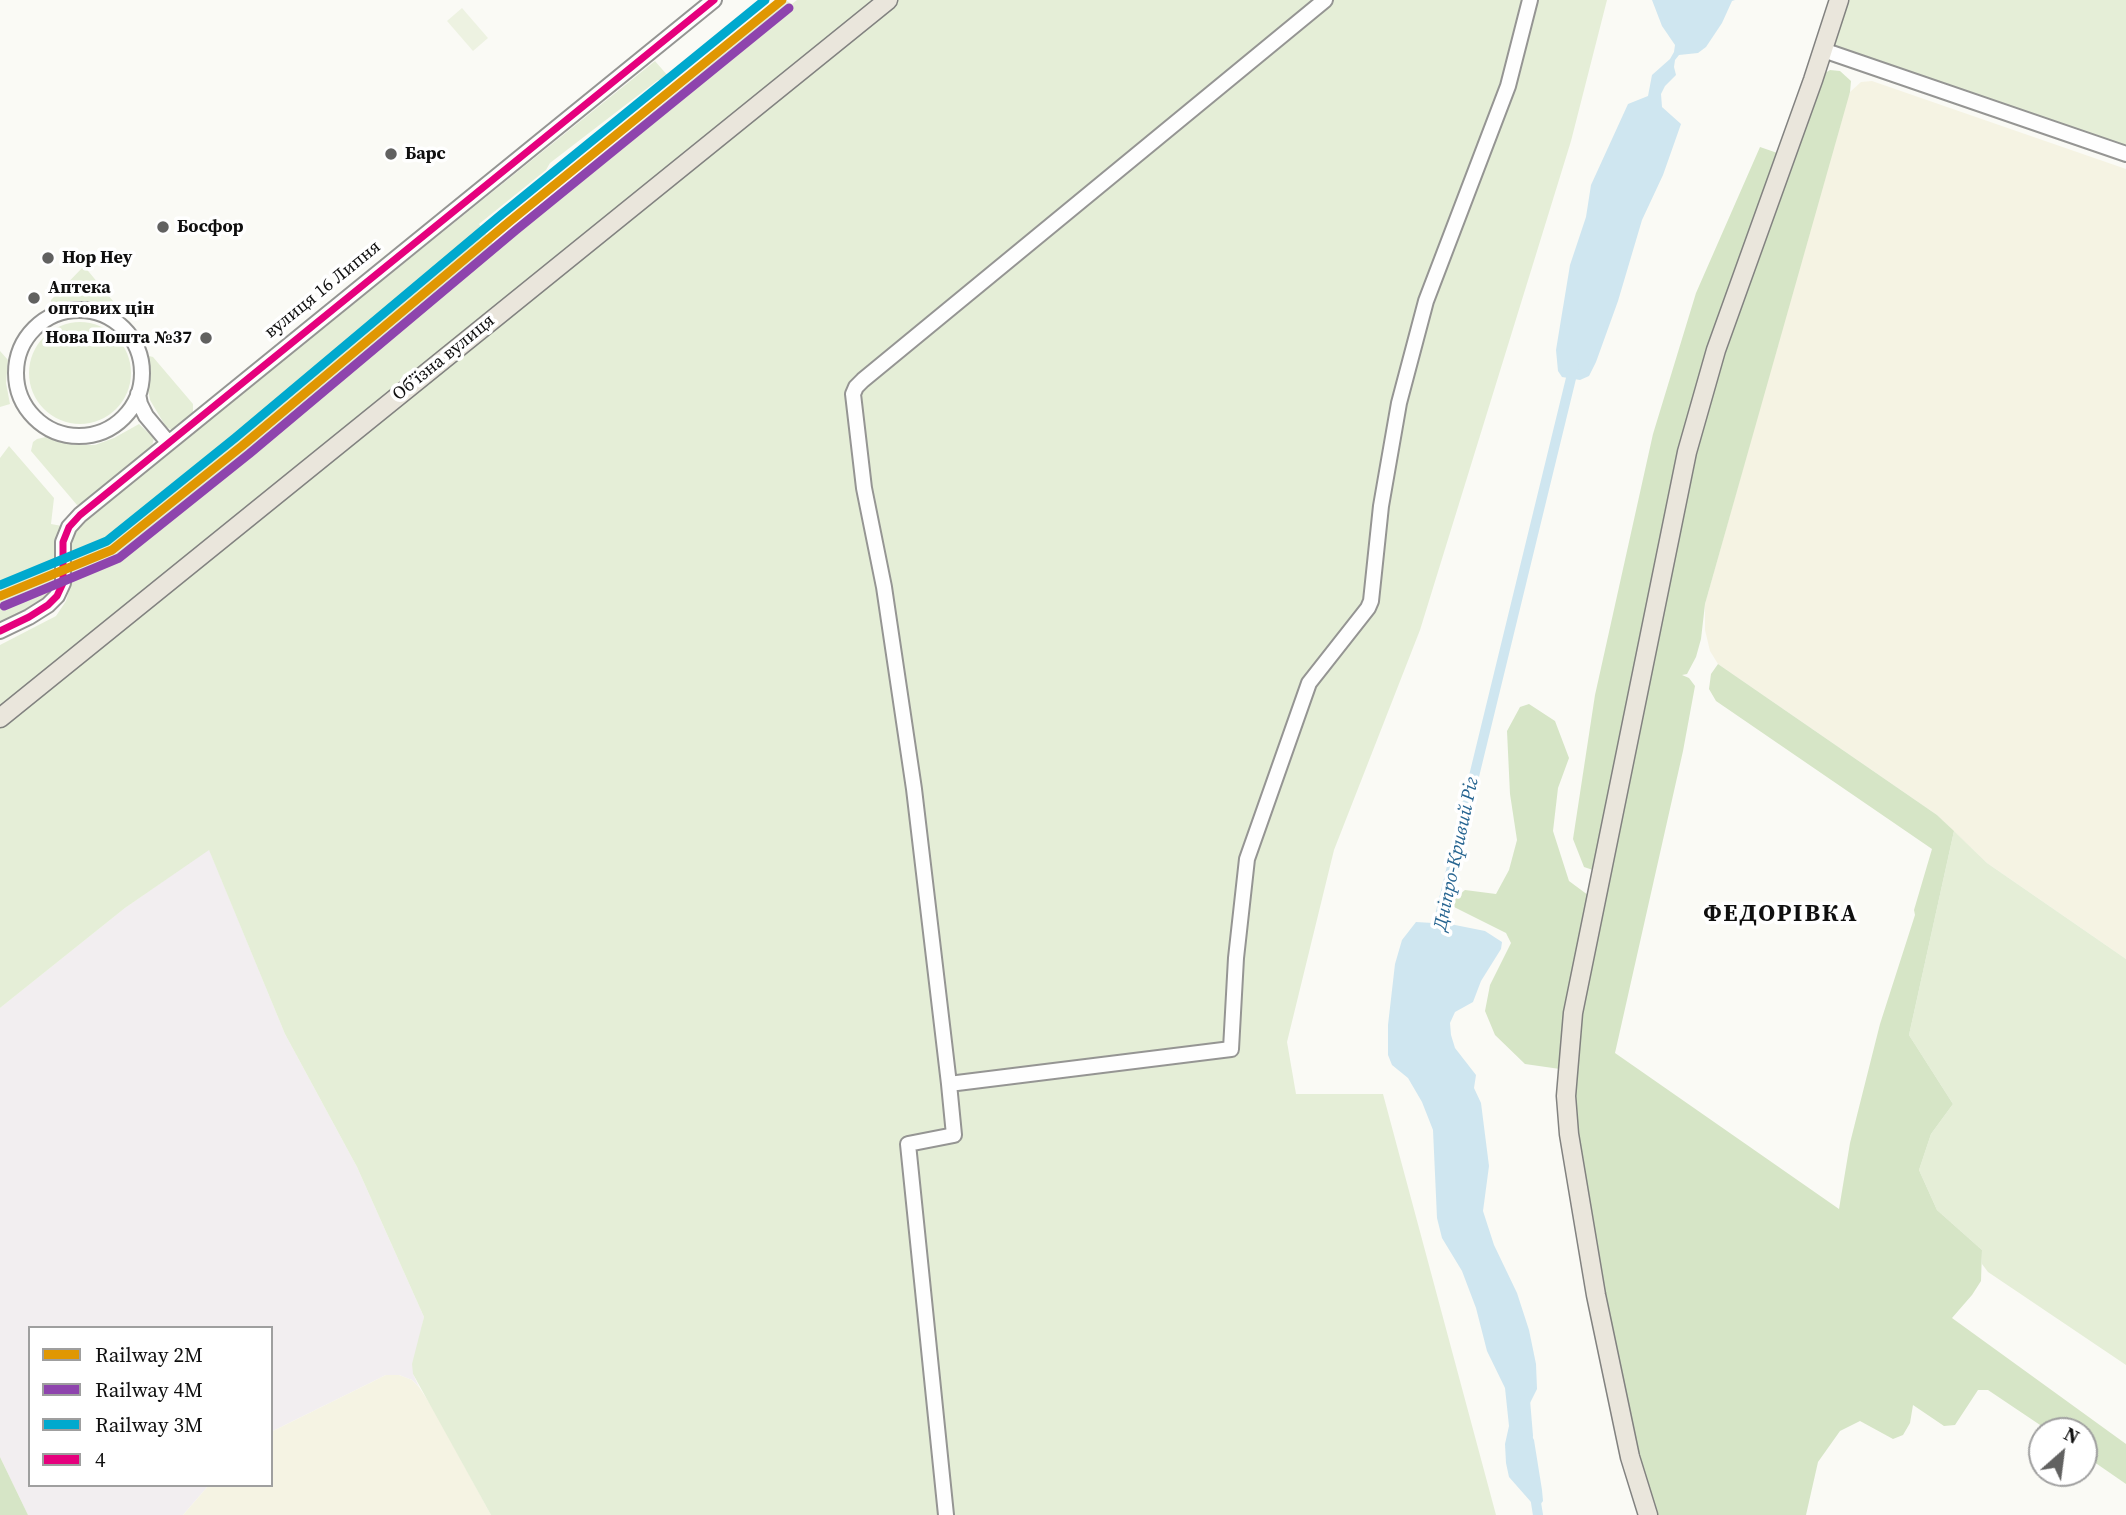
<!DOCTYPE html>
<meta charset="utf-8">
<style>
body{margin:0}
#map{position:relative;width:2126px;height:1515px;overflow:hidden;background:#fafaf5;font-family:"Source Serif 4",serif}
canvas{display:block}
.legend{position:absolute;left:28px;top:1326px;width:245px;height:161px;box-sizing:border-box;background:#fff;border:2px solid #9f9f9f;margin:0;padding:9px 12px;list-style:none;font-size:21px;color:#0f0f0f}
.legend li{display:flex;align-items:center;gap:14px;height:35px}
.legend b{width:35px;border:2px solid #9f9f9f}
.north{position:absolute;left:2028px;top:1417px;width:70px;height:70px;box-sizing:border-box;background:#fff;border:2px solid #9f9f9f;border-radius:50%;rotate:28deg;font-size:19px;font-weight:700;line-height:28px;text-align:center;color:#0f0f0f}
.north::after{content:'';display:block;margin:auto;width:24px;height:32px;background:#616160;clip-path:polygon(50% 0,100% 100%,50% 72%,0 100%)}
</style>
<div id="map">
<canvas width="2126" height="1515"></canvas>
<ul class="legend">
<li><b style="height:9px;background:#e09702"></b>Railway 2М</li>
<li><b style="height:9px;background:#8e44ad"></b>Railway 4М</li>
<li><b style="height:9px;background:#00a9ce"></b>Railway 3М</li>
<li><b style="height:9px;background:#e5007d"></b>4</li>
</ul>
<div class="north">N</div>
</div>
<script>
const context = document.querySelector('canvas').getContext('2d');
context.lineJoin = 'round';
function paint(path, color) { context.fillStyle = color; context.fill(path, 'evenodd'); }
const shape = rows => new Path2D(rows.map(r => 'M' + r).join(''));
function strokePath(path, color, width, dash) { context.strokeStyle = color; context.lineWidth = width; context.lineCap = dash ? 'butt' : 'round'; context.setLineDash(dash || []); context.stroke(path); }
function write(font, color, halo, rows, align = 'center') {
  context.font = font + ' "Source Serif 4",serif'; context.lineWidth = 7; context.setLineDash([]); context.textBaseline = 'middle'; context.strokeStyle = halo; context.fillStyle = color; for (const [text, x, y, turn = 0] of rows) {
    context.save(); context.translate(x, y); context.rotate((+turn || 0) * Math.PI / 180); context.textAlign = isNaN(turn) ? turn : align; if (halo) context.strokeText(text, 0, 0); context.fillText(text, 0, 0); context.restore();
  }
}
paint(shape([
 [209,849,285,1034,357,1167,424,1317,413,1374,419,1387,412,1380,399,1375,386,1375,271,1432,271,1328,30,1328,30,1485,209,1485,183,1515,28,1515,0,1457,0,1008,125,908]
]), '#f2eef0');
paint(shape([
 [1872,81,2126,169,2126,959,1987,863,1937,815,1718,664,1710,651,1705,630,1705,604,1844,106,1850,92,1861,82],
 [386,1375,399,1375,412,1380,419,1387,434,1410,491,1515,183,1515,209,1485,271,1485,271,1432]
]), '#f5f3e3');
paint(shape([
 [797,0,1607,0,1571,141,1420,630,1334,850,1287,1042,1296,1094,1383,1094,1496,1515,491,1515,413,1374,412,1364,424,1317,357,1167,285,1034,209,850,125,908,0,1008,0,645,56,616,66,601,71,584,72,544,76,530,85,520,655,61,668,76,665,80,658,80,550,163,546,170,479,224,493,244,787,1,792,4],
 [1839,0,2126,0,2126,154,1823,50],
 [84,266,118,307,116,314,114,315,87,306,76,305,54,309,51,306,51,300],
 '29 373a51 51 0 1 1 102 0a51 51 0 1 1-102 0Z',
 [0,351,8,360,6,383,10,404,0,407],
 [149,356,153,357,193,404,193,414,180,427,173,430,166,427,150,400,147,384,147,357],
 [139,424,154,438,151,450,87,504,77,505,31,451,33,442,37,439,46,437,74,445,95,445,114,438],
 [9,446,54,498,51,524,62,526,57,582,52,591,42,603,0,626,0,458],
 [1954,831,1987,863,2126,959,2126,1365,1988,1272,1982,1264,1982,1250,1937,1210,1919,1170,1931,1134,1953,1104,1909,1035]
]), '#e5eed7');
paint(shape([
 [1830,70,1840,71,1851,81,1850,92,1705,604,1701,639,1696,657,1687,674,1682,675,1689,678,1695,686,1683,751,1615,1053,1839,1209,1850,1143,1880,1024,1915,915,1914,910,1932,849,1716,701,1709,689,1711,674,1718,664,1937,815,1954,831,1909,1035,1953,1104,1931,1134,1919,1170,1937,1210,1982,1250,1981,1281,1972,1295,1952,1318,2126,1444,2126,1484,2084,1455,2084,1431,2049,1431,1988,1390,1978,1390,1955,1425,1944,1426,1913,1405,1910,1423,1903,1435,1893,1439,1860,1421,1840,1431,1818,1462,1806,1515,1648,1515,1630,1457,1567,1070,1525,1064,1495,1035,1485,1011,1490,985,1511,943,1506,933,1452,906,1455,898,1465,890,1496,894,1509,870,1517,840,1510,794,1507,731,1520,707,1529,704,1555,721,1569,758,1558,788,1553,831,1569,881,1596,901,1602,873,1584,867,1573,839,1595,695,1653,434,1696,293,1760,147,1786,156,1813,80],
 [0,1457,28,1515,0,1515]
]), '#d6e5c6');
paint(shape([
 [462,8,488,38,473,51,447,21]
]), '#edf2e1');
paint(shape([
 [1652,0,1735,0,1732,1,1722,23,1706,47,1698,53,1679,55,1675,60,1674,67,1676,75,1665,86,1661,94,1662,107,1681,124,1663,175,1642,220,1618,301,1596,362,1589,376,1580,380,1562,377,1558,371,1556,350,1570,265,1586,217,1591,185,1628,104,1648,96,1652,75,1670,59,1674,52,1675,45,1662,26],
 [1416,922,1450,924,1485,931,1502,942,1501,949,1481,981,1473,1002,1455,1012,1450,1023,1451,1035,1455,1048,1476,1075,1474,1088,1481,1103,1489,1166,1483,1211,1494,1245,1517,1293,1529,1330,1536,1364,1537,1389,1526,1411,1528,1428,1534,1440,1542,1490,1543,1501,1540,1505,1531,1502,1509,1477,1506,1463,1505,1444,1509,1426,1505,1388,1487,1351,1476,1308,1462,1271,1442,1238,1437,1218,1433,1130,1422,1102,1408,1078,1392,1065,1388,1055,1388,1025,1395,964,1402,940]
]), '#cfe6f0');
strokePath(shape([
 [1438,935,1437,928,1574,366],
 [1525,1400,1528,1436],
 [1534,1490,1538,1515]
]), '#cfe6f0', 10);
const minor = shape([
 [1325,0,863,380,856,387,853,394,864,488,884,587,914,789,949,1084,1231,1049,1236,958,1247,859,1309,683,1368,608,1371,601,1381,506,1399,403,1426,301,1508,86,1530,0],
 [1823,50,2126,154],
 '16 373a63 63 0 1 1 126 0a63 63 0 1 1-126 0Z',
 [138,394,140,404,146,416,167,441],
 [0,631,29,617,48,605,57,596,63,583,63,542,69,527,80,515,714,0],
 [946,1515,908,1144,954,1135,949,1084]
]);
const major = shape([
 [0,718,888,0],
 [1648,1515,1630,1457,1596,1295,1569,1134,1566,1096,1573,1013,1687,452,1716,350,1813,80,1839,0]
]);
strokePath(minor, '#959593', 18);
strokePath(major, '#828280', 21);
strokePath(minor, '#fefefe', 14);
strokePath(major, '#eae6dc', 18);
strokePath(shape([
 [0,631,29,617,48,605,57,596,63,583,63,542,69,527,80,515,714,0]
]), '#e5007d', 7);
strokePath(shape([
 [0,596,112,550,242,446,509,222,782,0]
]), '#e09702', 9);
strokePath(shape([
 [4,606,119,558,249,454,516,230,789,8]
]), '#8e44ad', 9);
strokePath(shape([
 [0,585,107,541,235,438,502,214,765,0]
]), '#00a9ce', 9);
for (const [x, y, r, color] of [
 [391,154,7,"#616160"],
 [163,227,7,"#616160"],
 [48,258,7,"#616160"],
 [34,298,7,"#616160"],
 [206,338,7,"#616160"]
]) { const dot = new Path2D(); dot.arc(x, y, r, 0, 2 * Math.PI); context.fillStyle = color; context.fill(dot); strokePath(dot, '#fff', 2.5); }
write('bold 18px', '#0f0f0f', '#fff', [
 ["Барс",405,154],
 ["Босфор",177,227],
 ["Hop Hey",62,258],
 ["Аптека",48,288],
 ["оптових цін",48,309],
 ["Нова Пошта №37",192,338,"right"]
], 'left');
write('18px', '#0f0f0f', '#fff', [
 ["вулиця 16 Липня",323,290,-39],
 ["Обʼїзна вулиця",444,358,-39]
]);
write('italic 19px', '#276591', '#fff', [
 ["Дніпро-Кривий Ріг",1457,854,-78]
]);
context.letterSpacing = '2px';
write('bold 24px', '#0f0f0f', '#fff', [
 ["ФЕДОРІВКА",1781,915]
]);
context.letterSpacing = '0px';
</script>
